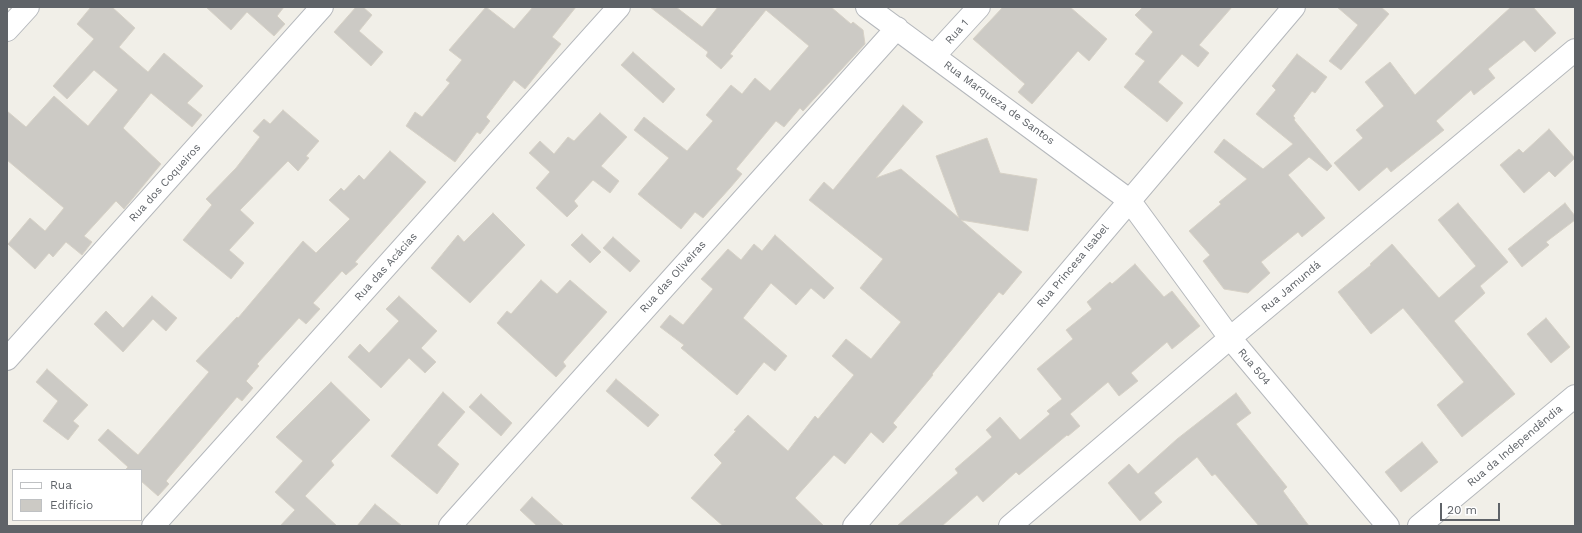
<!DOCTYPE html>
<meta charset="utf-8">
<style>
body{margin:0}
#map{position:relative;width:1582px;height:533px;overflow:hidden;background:#f1efe8;font-family:"Work Sans",sans-serif}
canvas{display:block}
.frame{position:absolute;inset:0;border:8px solid #5f6368;pointer-events:none}
.legend{position:absolute;left:12px;top:469px;width:130px;height:52px;box-sizing:border-box;background:#fff;border:1px solid #bfc1c3;margin:0;padding:5px 7px;list-style:none;font-size:12px;color:#5f6368}
.legend li{display:flex;align-items:center;gap:8px;height:20px}
.legend b{width:20px;border:1px solid #bfc1c3}
.scale{position:absolute;left:1440px;top:503px;width:60px;height:18px;box-sizing:border-box;border:2px solid #5f6368;border-top:0;padding-left:5px;font-size:12px;line-height:14px;white-space:nowrap;color:#5f6368;-webkit-text-stroke:3px #fff;paint-order:stroke}
</style>
<div id="map">
<canvas width="1582" height="533"></canvas>
<div class="frame"></div>
<ul class="legend">
<li><b style="height:5px;background:#fff"></b>Rua</li>
<li><b style="height:11px;background:#cccac5"></b>Edifício</li>
</ul>
<div class="scale">20 m</div>
</div>
<script>
const context = document.querySelector('canvas').getContext('2d');
context.lineJoin = 'round';
function paint(path, color) { context.fillStyle = color; context.fill(path, 'evenodd'); }
const shape = rows => new Path2D(rows.map(r => 'M' + r).join(''));
function strokePath(path, color, width, dash) { context.strokeStyle = color; context.lineWidth = width; context.lineCap = dash ? 'butt' : 'round'; context.setLineDash(dash || []); context.stroke(path); }
function write(font, color, halo, rows, align = 'center') {
  context.font = font + ' "Work Sans",sans-serif'; context.lineWidth = 3; context.setLineDash([]); context.textBaseline = 'middle'; context.strokeStyle = halo; context.fillStyle = color; for (const [text, x, y, turn = 0] of rows) {
    context.save(); context.translate(x, y); context.rotate((+turn || 0) * Math.PI / 180); context.textAlign = isNaN(turn) ? turn : align; if (halo) context.strokeText(text, 0, 0); context.fillText(text, 0, 0); context.restore();
  }
}
const building = shape([
 [91,7,112,7,135,28,119,47,148,72,164,53,203,86,187,103,202,115,192,127,151,93,123,128,161,164,124,209,116,201,84,236,92,242,82,255,66,242,53,257,49,253,35,269,8,244,30,218,45,231,64,208,7,160,7,111,26,127,54,96,88,126,118,90,94,70,67,99,53,86,94,39,77,24,91,7],
 [206,7,284,7,277,16,285,24,274,36,247,12,231,30,206,7],
 [356,7,363,7,372,15,359,31,383,52,371,66,334,32,356,7],
 [486,7,514,29,533,7,576,7,552,37,561,44,525,89,514,80,486,117,490,121,480,134,477,132,455,162,406,126,415,112,422,117,450,83,446,80,462,60,449,50,486,7],
 [650,7,676,7,702,27,718,7,831,7,851,24,853,22,863,30,865,44,803,111,800,108,784,127,776,121,736,169,742,174,730,188,703,218,695,212,681,229,638,194,669,158,634,130,644,117,687,151,713,121,706,115,731,85,742,94,755,78,770,91,809,46,766,10,730,54,733,56,721,69,706,56,708,52,650,7],
 [1003,7,1070,7,1107,39,1089,61,1078,51,1032,104,1018,92,1025,84,973,39,1003,7],
 [1143,7,1232,7,1199,45,1209,53,1198,67,1182,54,1158,82,1183,103,1167,122,1124,87,1145,61,1135,54,1153,32,1135,15,1143,7],
 [1337,7,1381,7,1389,14,1341,70,1329,61,1358,25,1337,7],
 [1511,7,1533,7,1556,33,1535,52,1524,40,1488,69,1495,78,1474,95,1471,90,1436,121,1444,130,1391,172,1387,167,1359,191,1334,163,1363,138,1356,130,1384,106,1365,82,1390,62,1415,95,1511,7],
 [633,52,675,89,663,103,621,65,633,52],
 [1297,54,1327,77,1315,93,1312,91,1293,116,1295,118,1294,120,1332,166,1327,171,1309,157,1288,175,1325,218,1302,237,1298,232,1261,262,1270,273,1248,293,1224,289,1203,261,1210,255,1189,231,1221,204,1219,202,1247,179,1214,152,1224,139,1263,169,1293,144,1256,114,1276,90,1272,86,1297,54],
 [903,105,923,122,876,178,901,169,959,218,936,156,987,138,1000,173,1037,179,1028,231,961,220,1022,272,1003,295,999,292,932,374,933,375,893,423,897,427,883,443,871,432,845,464,834,455,795,498,824,526,723,526,691,498,722,463,714,455,736,431,734,430,748,415,788,451,815,416,818,419,854,375,832,356,846,339,871,359,901,322,860,288,883,259,809,200,824,182,833,190,903,105],
 [283,110,319,141,306,156,309,158,298,171,288,161,240,210,254,223,229,250,244,263,231,279,183,240,212,205,206,199,236,168,260,137,253,131,264,119,270,124,283,110],
 [600,113,627,137,601,166,619,181,610,193,593,180,574,201,578,206,567,217,536,188,550,172,529,153,540,141,554,154,568,137,574,141,600,113],
 [1549,129,1575,158,1555,177,1549,171,1524,193,1500,165,1519,149,1523,153,1549,129],
 [390,151,426,182,355,262,358,264,346,275,342,271,313,303,320,309,306,324,299,318,257,364,259,366,246,381,253,388,242,401,237,397,166,481,169,484,158,496,141,481,141,470,125,470,128,467,98,440,108,429,138,455,209,372,196,361,237,317,238,318,303,241,316,253,350,219,329,200,341,188,344,191,359,175,364,180,390,151],
 [1458,203,1508,262,1480,286,1485,293,1454,321,1515,394,1462,437,1437,405,1464,382,1403,308,1371,334,1338,292,1371,265,1370,264,1392,244,1439,298,1476,266,1438,220,1458,203],
 [1565,203,1575,216,1575,220,1546,242,1549,245,1522,267,1508,249,1565,203],
 [493,213,525,245,470,303,431,268,458,235,464,242,493,213],
 [582,234,601,252,590,263,571,245,582,234],
 [775,235,834,288,824,299,811,288,796,305,771,283,743,318,787,356,775,371,764,362,737,395,681,348,684,345,660,327,670,315,683,325,713,289,701,279,728,249,741,260,754,244,762,251,775,235],
 [613,237,640,261,630,272,603,248,613,237],
 [1135,264,1164,297,1172,291,1200,326,1172,349,1167,342,1131,373,1138,381,1119,396,1108,382,1070,414,1080,426,1068,436,1067,435,1019,475,1016,472,983,502,977,495,942,526,897,526,958,473,955,469,992,437,986,430,1000,417,1020,440,1050,414,1047,411,1062,399,1037,369,1073,339,1066,330,1092,309,1087,302,1110,282,1112,284,1135,264],
 [541,280,557,294,570,280,607,312,563,362,566,366,556,377,497,323,507,311,511,314,541,280],
 [152,296,177,318,166,331,153,319,123,352,94,324,106,311,123,328,152,296],
 [399,296,437,331,421,348,436,362,425,373,409,358,381,388,348,357,360,344,369,353,399,321,386,309,399,296],
 [1546,318,1570,347,1551,363,1527,334,1546,318],
 [47,369,88,405,73,421,79,426,68,440,43,421,58,401,36,382,47,369],
 [616,379,659,415,648,427,606,391,616,379],
 [331,382,370,420,331,461,334,465,305,496,337,526,280,526,295,510,275,492,303,461,276,437,331,382],
 [443,392,465,412,437,445,459,464,437,494,391,456,443,392],
 [1236,393,1251,413,1236,424,1287,487,1283,491,1309,526,1259,526,1215,474,1212,476,1197,457,1154,493,1162,502,1140,521,1108,483,1129,464,1138,474,1177,439,1236,393],
 [481,394,512,423,501,436,469,407,481,394],
 [1422,442,1438,462,1401,492,1385,472,1422,442],
 [532,497,564,526,537,526,520,510,532,497],
 [375,504,402,526,357,526,375,504]
]);
paint(building, '#cccac5');
strokePath(building, '#d6d1c6', 1);
const street = shape([
 [867,7,1129,200,1230,338,1388,526],
 [7,30,28,7],
 [934,56,979,7],
 [7,359,322,7],
 [153,526,619,7],
 [450,526,897,28],
 [854,526,1294,7],
 [1010,526,1230,338,1575,50],
 [1419,526,1575,396]
]);
strokePath(street, '#b5b8bc', 24);
strokePath(street, '#fff', 22);
write('11px', '#5f6368', '#fff', [
 ["Rua 1",957,32,-48],
 ["Rua Marqueza de Santos",999,103,36],
 ["Rua dos Coqueiros",165,183,-48],
 ["Rua Princesa Isabel",1073,266,-50],
 ["Rua das Acácias",386,267,-48],
 ["Rua das Oliveiras",673,277,-48],
 ["Rua Jamundá",1291,287,-40],
 ["Rua 504",1254,367,50],
 ["Rua da Independêndia",1515,446,-40]
]);
</script>
